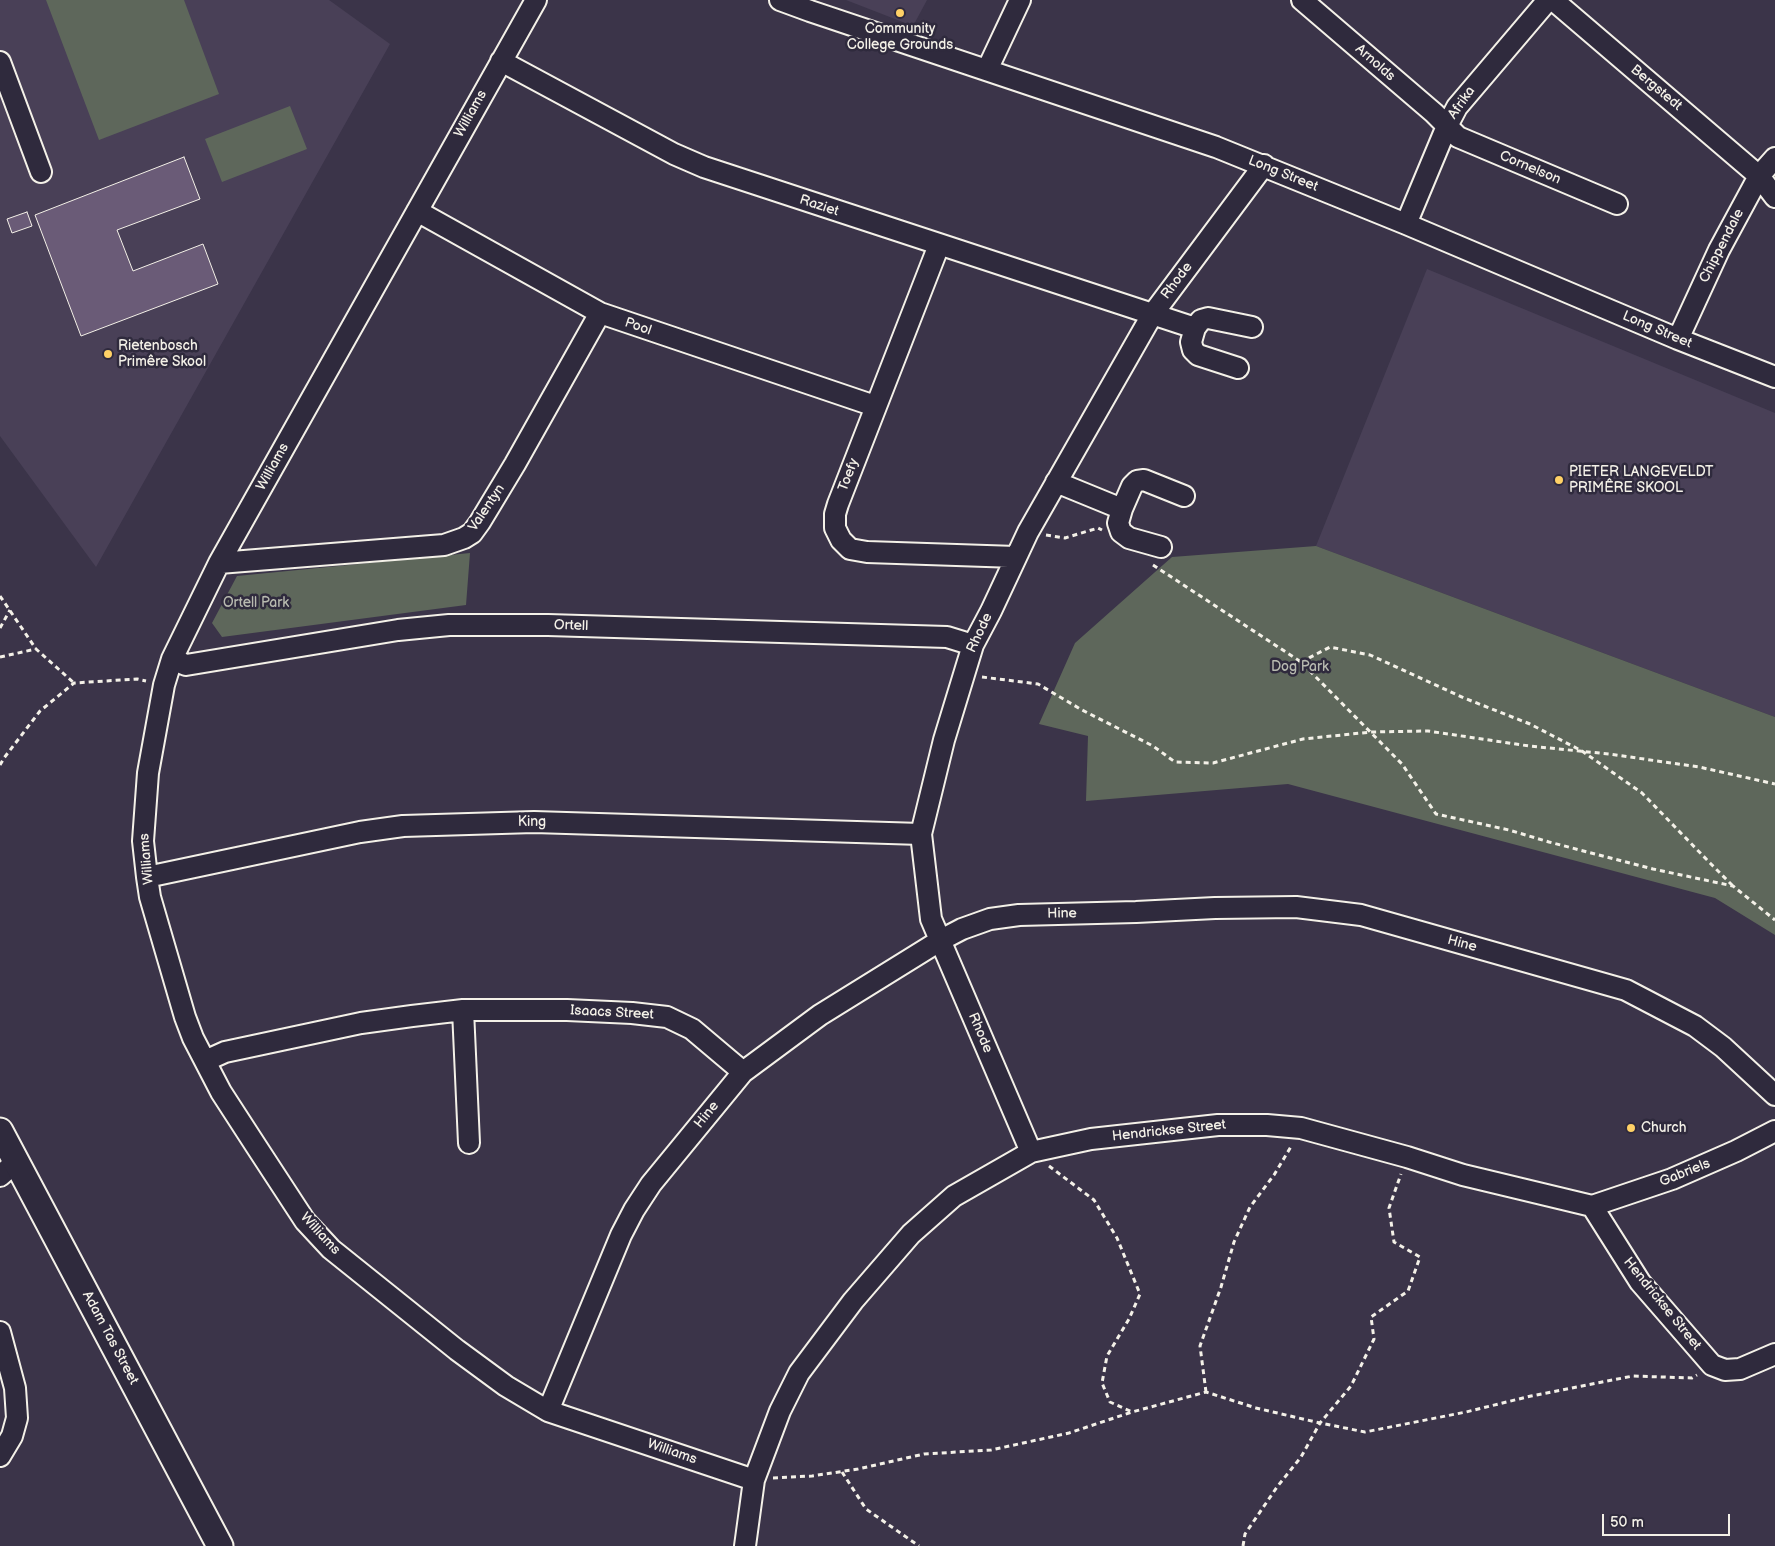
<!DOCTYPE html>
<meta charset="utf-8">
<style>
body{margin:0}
#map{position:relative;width:1775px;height:1546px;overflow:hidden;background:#3b3449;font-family:"Balsamiq Sans",sans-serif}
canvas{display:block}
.scale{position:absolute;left:1602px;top:1514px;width:128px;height:22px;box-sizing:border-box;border:2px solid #f4f1e8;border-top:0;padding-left:6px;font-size:15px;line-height:18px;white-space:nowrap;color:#f4f1e8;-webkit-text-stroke:4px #2f2a3d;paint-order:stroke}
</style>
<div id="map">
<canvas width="1775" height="1546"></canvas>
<div class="scale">50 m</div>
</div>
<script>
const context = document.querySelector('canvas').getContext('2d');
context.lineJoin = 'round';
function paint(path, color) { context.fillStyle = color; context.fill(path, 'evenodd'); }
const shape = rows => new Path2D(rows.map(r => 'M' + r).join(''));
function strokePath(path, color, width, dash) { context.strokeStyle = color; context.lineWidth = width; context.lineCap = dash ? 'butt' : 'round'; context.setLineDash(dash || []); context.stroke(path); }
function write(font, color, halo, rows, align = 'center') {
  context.font = font + ' "Balsamiq Sans",sans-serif'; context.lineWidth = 5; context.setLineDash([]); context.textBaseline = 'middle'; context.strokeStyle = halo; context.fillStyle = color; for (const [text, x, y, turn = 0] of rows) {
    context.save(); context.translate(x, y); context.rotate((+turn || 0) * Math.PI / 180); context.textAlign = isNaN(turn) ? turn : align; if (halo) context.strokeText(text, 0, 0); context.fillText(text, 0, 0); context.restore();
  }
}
paint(shape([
 [0,0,329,0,390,44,96,567,0,436],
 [846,0,927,0,913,26],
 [1427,269,1775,413,1775,717,1316,546]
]), '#494057');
paint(shape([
 [46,0,184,0,219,94,99,140],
 [290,106,307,149,222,182,205,139],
 [1316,546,1775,717,1775,935,1715,898,1288,784,1086,801,1088,736,1039,724,1075,643,1172,557],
 [470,553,466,605,222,637,212,623,237,576]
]), '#5e675b');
const building = shape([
 [184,157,200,199,117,230,133,271,203,244,218,284,81,336,35,215,184,157],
 [27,212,32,226,12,233,7,219,27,212]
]);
paint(building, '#6a5b77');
strokePath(building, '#f4f1e8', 1);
const minor = shape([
 [536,0,219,563,172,659,164,685,148,773,143,841,147,877,150,897,185,1017,193,1038,221,1092,256,1146,305,1221,331,1249,457,1350,506,1386,548,1411,754,1480],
 [780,0,810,11,1216,147,1406,224,1678,339,1775,377],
 [1302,0,1434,113,1458,137,1617,204],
 [1553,0,1759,176,1775,197],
 [501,61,674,154,704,167,1195,328],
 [0,62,41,172],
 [987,70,1020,0],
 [417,211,600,313,875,406],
 [1406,224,1447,126,1457,107,1548,0],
 [939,245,838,504,835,514,835,528,841,540,850,549,867,552,1016,557],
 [1678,339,1719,250,1759,176,1775,158],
 [1238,368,1198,355,1193,350,1191,342,1195,328,1201,320,1208,318,1252,327],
 [1056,482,1122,509],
 [1161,547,1129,538,1121,532,1118,523,1122,509,1132,486,1137,481,1144,480,1184,496],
 [219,563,444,545,464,538,472,533,480,522,515,464,600,313],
 [172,659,186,665,398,630,449,625,548,625,947,637,973,645],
 [147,877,360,832,403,826,534,822,921,834],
 [463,1010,469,1143],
 [205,1061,225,1052,361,1023,412,1016,463,1010,567,1010,632,1013,667,1017,692,1029,743,1072],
 [1031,1152,931,919,921,834,944,740,973,645,991,611,1028,532,1152,315,1264,165],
 [0,1176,17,1161],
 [1592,1206,1672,1179,1736,1151,1775,1131],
 [0,1332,15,1388,17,1418,12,1436,0,1456],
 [548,1411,621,1235,634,1210,651,1184,743,1072,820,1015,941,940,962,929,990,919,1019,915,1136,912,1215,908,1296,907,1361,915,1626,990,1695,1026,1723,1047,1775,1095],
 [745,1546,754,1480,780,1411,799,1373,853,1301,911,1234,954,1196,1031,1152,1091,1139,1218,1125,1267,1125,1301,1128,1407,1157,1463,1175,1592,1206,1640,1282,1712,1365,1725,1370,1740,1369,1775,1354]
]);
const major = shape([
 [0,1131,220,1546]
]);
strokePath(minor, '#f4f1e8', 24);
strokePath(major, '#f4f1e8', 29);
strokePath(shape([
 [1046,535,1065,538,1098,528,1102,530],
 [1153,565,1301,662,1402,764,1436,814,1509,830,1549,842,1653,869,1733,886,1775,920],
 [0,596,36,649],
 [0,628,10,610],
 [0,657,36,649,74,683],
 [1301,662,1330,647,1370,655,1464,698,1530,724,1582,751,1642,793,1711,864,1733,886],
 [982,677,1038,684,1082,710,1153,746,1175,762,1213,763,1303,739,1371,732,1428,731,1529,746,1609,754,1699,767,1775,784],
 [0,765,4,758,40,711,74,683,137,679,146,681],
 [1049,1166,1094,1200,1117,1238,1140,1294,1129,1319,1107,1356,1102,1383,1110,1402,1132,1412],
 [1206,1392,1200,1346,1221,1287,1234,1242,1250,1207,1274,1175,1292,1145],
 [842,1472,866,1509,919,1546],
 [773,1478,812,1476,858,1469,924,1454,991,1450,1069,1433,1132,1412,1206,1392,1256,1408,1320,1423,1365,1432,1466,1412,1531,1396,1633,1376,1692,1378,1697,1375],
 [1243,1546,1245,1534,1277,1487,1301,1457,1320,1423,1351,1386,1374,1339,1371,1317,1408,1291,1420,1257,1394,1242,1389,1208,1401,1174]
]), '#f4f1e8', 3, [5, 4]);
strokePath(minor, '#2f2a3d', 20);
strokePath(major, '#2f2a3d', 25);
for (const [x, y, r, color] of [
 [900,13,5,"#ffd166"],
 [108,354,5,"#ffd166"],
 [1559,480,5,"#ffd166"],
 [1631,1128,5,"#ffd166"]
]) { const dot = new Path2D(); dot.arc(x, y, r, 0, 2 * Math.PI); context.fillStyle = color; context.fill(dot); strokePath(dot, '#2f2a3d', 2); }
write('14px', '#f4f1e8', '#2f2a3d', [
 ["Community",900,29,"center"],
 ["College Grounds",900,45,"center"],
 ["Rietenbosch",118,346],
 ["Primêre Skool",118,362],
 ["PIETER LANGEVELDT",1569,472],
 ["PRIMÊRE SKOOL",1569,488],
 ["Church",1641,1128]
], 'left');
write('14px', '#f4f1e8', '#2f2a3d', [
 ["Arnolds",1375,63,41],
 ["Bergstedt",1656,88,40],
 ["Afrika",1462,103,-55],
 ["Williams",471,114,-61],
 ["Cornelson",1530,168,23],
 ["Long Street",1283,174,22],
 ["Raziet",819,206,18],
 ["Chippendale",1722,246,-63],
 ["Rhode",1177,281,-53],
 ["Pool",638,327,19],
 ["Long Street",1657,330,23],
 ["Williams",273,467,-61],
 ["Toefy",849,475,-69],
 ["Valentyn",487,508,-56],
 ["Ortell",571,626,2],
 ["Rhode",980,633,-65],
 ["King",532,822],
 ["Williams",147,859,-95],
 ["Hine",1062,914,-1],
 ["Hine",1462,944,15],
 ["Isaacs Street",612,1013,3],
 ["Rhode",980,1033,67],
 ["Hine",707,1115,-51],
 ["Hendrickse Street",1169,1131,-6],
 ["Gabriels",1685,1173,-22],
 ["Williams",320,1234,47],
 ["Hendrickse Street",1662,1304,51],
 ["Adam Tas Street",110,1338,62],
 ["Williams",672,1452,19]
]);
write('14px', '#b8bab0', '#2f2a3d', [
 ["Ortell Park",256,603],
 ["Dog Park",1300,667]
]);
</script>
